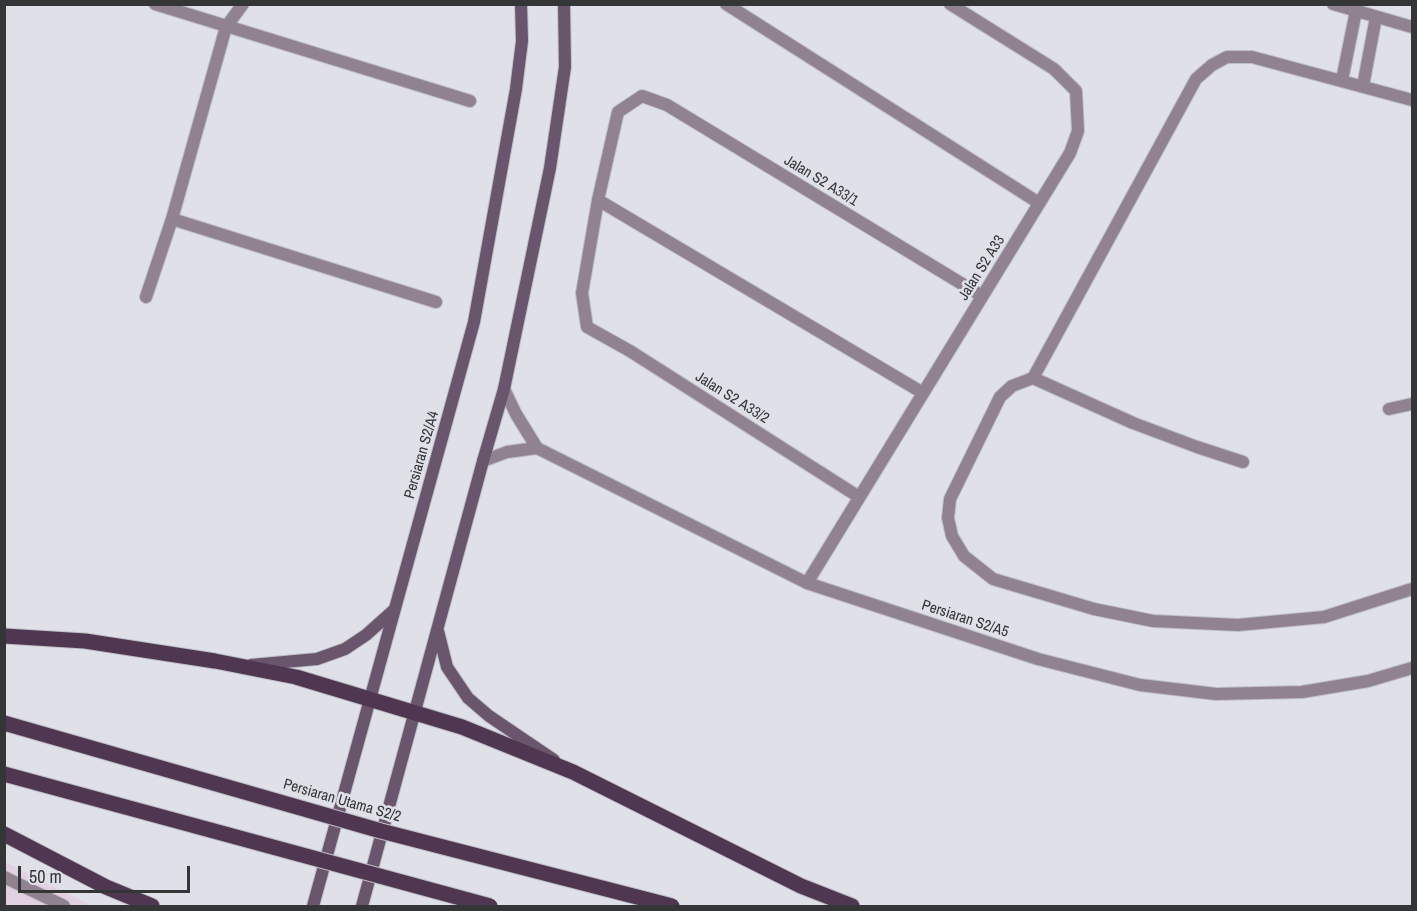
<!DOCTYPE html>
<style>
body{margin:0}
#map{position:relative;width:1417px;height:911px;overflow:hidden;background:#e0e0e8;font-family:"Archivo Narrow",sans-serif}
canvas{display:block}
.frame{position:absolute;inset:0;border:6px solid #343537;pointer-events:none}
.scale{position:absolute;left:18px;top:866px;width:172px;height:27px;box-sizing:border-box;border:3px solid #343537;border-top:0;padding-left:8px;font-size:18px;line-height:21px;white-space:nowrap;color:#343537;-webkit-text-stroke:4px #e0e0e8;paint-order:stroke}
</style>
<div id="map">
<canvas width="1417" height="911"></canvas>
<div class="frame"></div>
<div class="scale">50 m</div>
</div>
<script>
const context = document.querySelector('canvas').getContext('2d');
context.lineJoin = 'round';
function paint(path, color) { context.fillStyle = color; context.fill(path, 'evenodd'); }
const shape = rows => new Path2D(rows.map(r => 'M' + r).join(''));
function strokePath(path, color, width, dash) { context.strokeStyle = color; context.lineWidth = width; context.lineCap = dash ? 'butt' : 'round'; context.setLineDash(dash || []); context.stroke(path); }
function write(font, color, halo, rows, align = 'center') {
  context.font = font + ' "Archivo Narrow",sans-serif'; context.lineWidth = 5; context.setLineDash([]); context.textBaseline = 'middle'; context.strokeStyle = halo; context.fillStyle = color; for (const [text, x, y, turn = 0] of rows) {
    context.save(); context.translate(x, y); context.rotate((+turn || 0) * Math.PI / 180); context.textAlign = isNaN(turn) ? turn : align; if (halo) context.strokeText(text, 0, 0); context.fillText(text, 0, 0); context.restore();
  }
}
paint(shape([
 [5,862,92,906,5,906]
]), '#e2d1e2');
const service = shape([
 [726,4,1039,203],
 [598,200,923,393],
 [4,877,64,906]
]);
const minor = shape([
 [155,4,470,101],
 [1333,4,1412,27],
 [1342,80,1356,11],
 [1363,86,1376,17],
 [1412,100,1252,57,1227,57,1212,65,1196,79,1033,378,1012,386,1000,397,950,499,948,518,952,536,964,556,993,579,1094,609,1153,621,1238,625,1324,617,1412,589],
 [172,219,436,302],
 [146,297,172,219,226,27,243,4],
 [1033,378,1133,423,1197,447,1243,462],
 [1389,409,1412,404],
 [859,497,630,351,587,327,582,293,598,200,618,112,642,96,667,105,982,296],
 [807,583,1070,153,1078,131,1076,91,1054,69,950,4]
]);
const tertiary = shape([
 [504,389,516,414,537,448],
 [483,461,507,452,537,448,807,583,1038,659,1140,685,1216,694,1302,692,1368,681,1412,668]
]);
const secondary = shape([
 [438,631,447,667,468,698,489,716,554,760],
 [251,665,317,659,345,649,366,635,394,610],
 [313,906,474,322,516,89,522,41,521,4],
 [362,906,483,461,504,389,550,168,565,67,564,4]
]);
const primary = shape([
 [4,636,85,641,215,661,296,677,462,727,573,772,801,886,852,906],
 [4,834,106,887,152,906]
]);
strokePath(service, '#bebec5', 14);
strokePath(minor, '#bebec5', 14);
strokePath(tertiary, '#bebec5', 14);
strokePath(secondary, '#bebec5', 14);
strokePath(primary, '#bebec5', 17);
strokePath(service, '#918292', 12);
strokePath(minor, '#918292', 12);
strokePath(tertiary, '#918292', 12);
strokePath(secondary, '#6a566c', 12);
strokePath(primary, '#4f3751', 15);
const primaryBridge = shape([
 [4,723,381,831,672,906],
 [4,774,490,906]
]);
strokePath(primaryBridge, '#bebec5', 17, []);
strokePath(primaryBridge, '#4f3751', 15);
write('15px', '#343537', '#e0e0e8', [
 ["Jalan S2 A33/1",821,181,31],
 ["Jalan S2 A33",982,268,-58],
 ["Jalan S2 A33/2",732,398,32],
 ["Persiaran S2/A4",422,455,-74],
 ["Persiaran S2/A5",965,619,18],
 ["Persiaran Utama S2/2",342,801,16]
]);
</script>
